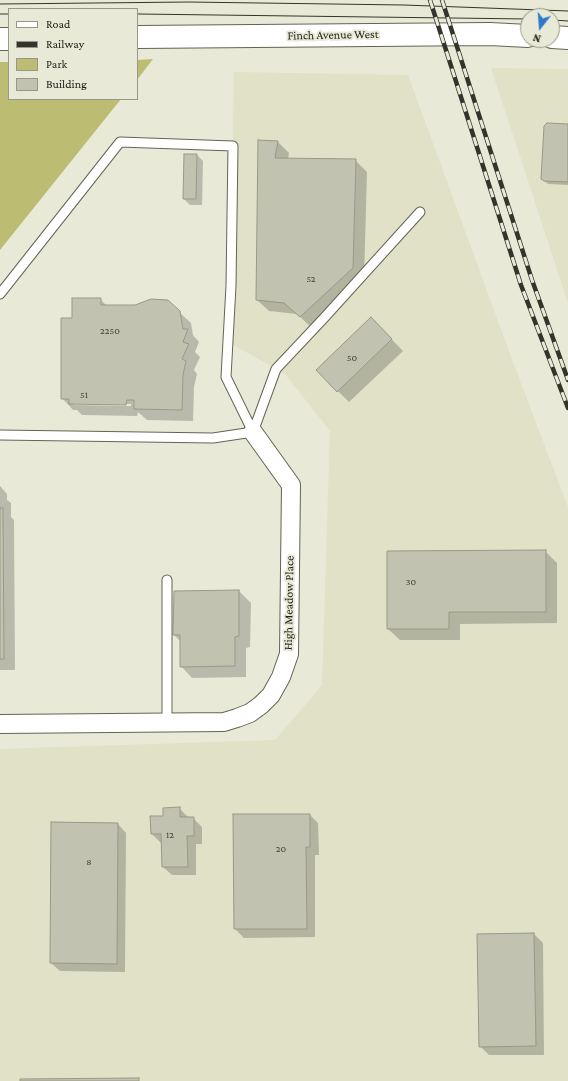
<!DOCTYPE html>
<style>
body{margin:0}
#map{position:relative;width:568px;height:1081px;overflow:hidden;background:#e9e9d7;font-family:"Crimson Pro",serif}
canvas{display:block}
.legend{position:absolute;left:8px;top:8px;width:130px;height:92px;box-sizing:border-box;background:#e9e9d7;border:1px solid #98988a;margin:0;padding:5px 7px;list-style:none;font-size:12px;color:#1e1e17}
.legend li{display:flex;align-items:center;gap:8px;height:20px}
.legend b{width:20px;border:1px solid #98988a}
.north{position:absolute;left:520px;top:8px;width:40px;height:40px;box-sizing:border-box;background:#e9e9d7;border:1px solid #98988a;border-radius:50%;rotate:197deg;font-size:11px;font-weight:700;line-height:16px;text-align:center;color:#1e1e17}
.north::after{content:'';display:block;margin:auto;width:14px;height:18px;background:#2f7bcb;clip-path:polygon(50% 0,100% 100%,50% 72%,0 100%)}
</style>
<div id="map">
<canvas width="568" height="1081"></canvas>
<ul class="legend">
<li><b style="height:5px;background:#fff"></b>Road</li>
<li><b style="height:5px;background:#34342c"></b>Railway</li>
<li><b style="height:11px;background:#bdbc73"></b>Park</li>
<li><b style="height:11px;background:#c2c2b0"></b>Building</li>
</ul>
<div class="north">N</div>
</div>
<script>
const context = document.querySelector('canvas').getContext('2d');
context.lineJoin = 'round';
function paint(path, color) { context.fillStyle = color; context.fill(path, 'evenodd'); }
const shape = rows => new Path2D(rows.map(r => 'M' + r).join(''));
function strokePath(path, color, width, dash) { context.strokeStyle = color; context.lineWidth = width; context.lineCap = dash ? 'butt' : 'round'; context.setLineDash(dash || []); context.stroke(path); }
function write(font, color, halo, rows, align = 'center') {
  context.font = font + ' "Crimson Pro",serif'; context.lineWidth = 4; context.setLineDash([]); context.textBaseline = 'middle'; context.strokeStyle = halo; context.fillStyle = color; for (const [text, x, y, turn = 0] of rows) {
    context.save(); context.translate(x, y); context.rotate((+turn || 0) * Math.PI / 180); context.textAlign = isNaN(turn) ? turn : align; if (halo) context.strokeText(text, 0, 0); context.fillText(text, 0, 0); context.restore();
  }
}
paint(shape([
 [491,68,568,69,568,303],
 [234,72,408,75,513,362,568,507,568,1081,0,1081,0,749,275,740,322,685,330,431,285,374,230,343]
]), '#e0e1c7');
paint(shape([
 [153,59,137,80,137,60],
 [0,62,9,62,9,99,121,99,0,250]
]), '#bdbc73');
paint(shape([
 [568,125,568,185,548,184,542,179],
 [259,141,278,142,289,153,288,159,355,160,367,172,364,279,312,328,297,314,269,311,257,300],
 [185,155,197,155,203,161,202,205,190,205,184,199],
 [100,299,107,306,179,312,191,323,193,335,199,342,195,352,200,357,194,370,197,374,194,387,193,421,147,420,138,412,137,416,82,415,77,410,73,410,62,398,73,319],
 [72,403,131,404,131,406,74,405],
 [371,318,403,351,349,402,338,391],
 [0,486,7,494,7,500,11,503,11,517,14,520,15,670,0,670],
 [545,551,557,563,557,623,460,624,460,640,400,640,388,629],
 [239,591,251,603,250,647,246,648,246,677,192,678,181,666,181,642,174,635,175,592],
 [179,808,188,817,193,818,202,827,202,844,196,844,196,875,172,875,163,867,163,843,161,843,152,834,165,817],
 [234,815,310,815,318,823,319,855,315,855,315,937,244,938,235,929],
 [118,824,126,833,125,972,60,971,51,963],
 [534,934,543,943,544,1055,489,1055,480,1046]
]), '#0003');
const building = shape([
 [547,123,568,124,568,182,544,181,541,179,544,126,547,123],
 [258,140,278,141,275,158,356,159,353,268,300,317,284,303,256,300,258,140],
 [184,154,197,154,196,199,183,199,184,154],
 [72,298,101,298,101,305,135,305,151,299,168,300,180,311,183,329,188,329,183,342,189,344,182,359,186,361,183,375,182,410,134,409,134,400,127,400,126,405,69,404,69,399,61,399,61,318,72,318,72,298],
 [371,317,392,339,337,392,316,370,371,317],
 [0,508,3,508,4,659,0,659,0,508],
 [546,550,546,612,449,612,449,629,387,629,387,551,546,550],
 [239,590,239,636,235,637,235,666,180,667,180,635,173,635,174,591,239,590],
 [180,807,180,817,194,817,194,836,187,836,188,867,162,867,161,834,151,834,150,816,163,816,163,808,180,807],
 [233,814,310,814,310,847,306,847,307,929,234,929,233,814],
 [51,822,118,823,117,964,50,963,51,822],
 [534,933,536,1046,479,1047,477,934,534,933],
 [139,1078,139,1081,20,1081,20,1079,139,1078]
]);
paint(building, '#c2c2b0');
strokePath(building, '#989987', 1);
const service = shape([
 [0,294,120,142,233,146,231,286,226,377,253,432],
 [253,432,276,369,324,318,420,212],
 [0,435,213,438,253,432],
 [167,723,167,580]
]);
const minor = shape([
 [0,724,224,722,237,718,250,713,261,705,271,695,281,677,289,654,291,485,253,432]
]);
const secondary = shape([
 [137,37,490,34,528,36],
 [552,37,568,38],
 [0,39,9,39]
]);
strokePath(service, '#646454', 11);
strokePath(minor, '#646454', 20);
strokePath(secondary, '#646454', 24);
strokePath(service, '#fff', 9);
strokePath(minor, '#fff', 18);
strokePath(secondary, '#fff', 22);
strokePath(shape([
 [0,4,188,2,404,5,568,11],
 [0,14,9,14],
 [137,14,528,19],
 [552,20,568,21]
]), '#34342c', 1);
const rail = shape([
 [430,0,521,285,568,408],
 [442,0,532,280,568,380]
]);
strokePath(rail, '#34342c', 4.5);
strokePath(rail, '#e9e9d7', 3, [9]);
write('10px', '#47473d', null, [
 ["52",311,279],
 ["2250",110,331],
 ["50",352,358],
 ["51",84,395],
 ["30",411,582],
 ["12",170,835],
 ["20",281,849],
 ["8",89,862]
]);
write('12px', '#1e1e17', '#e9e9d7', [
 ["Finch Avenue West",333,35,-1],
 ["High Meadow Place",289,603,-89]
]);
</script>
